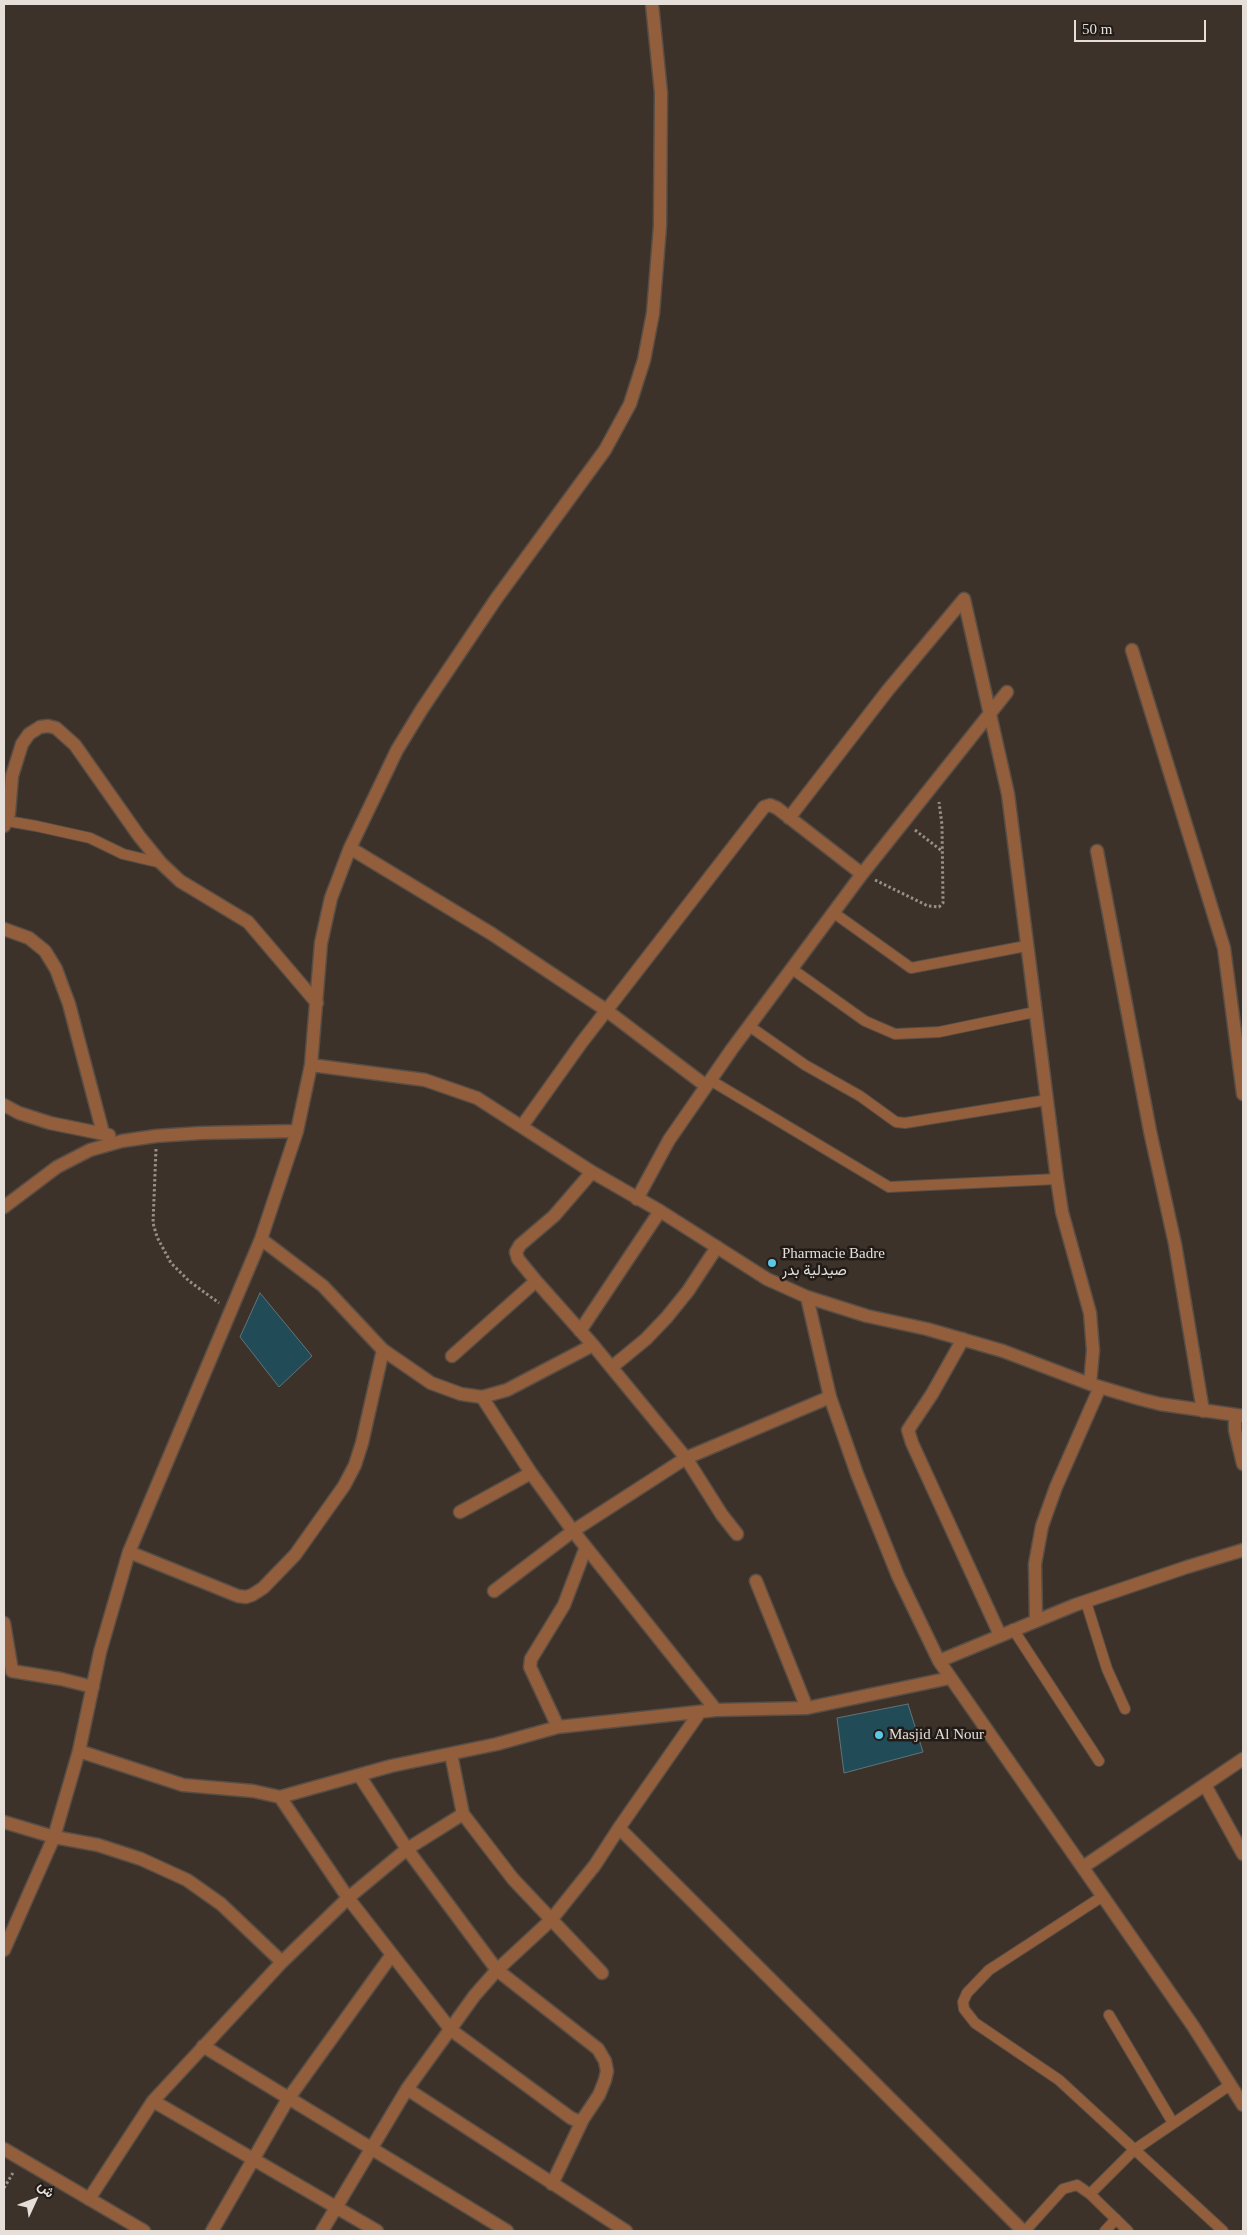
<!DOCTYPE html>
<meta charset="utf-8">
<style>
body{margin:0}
#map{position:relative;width:1247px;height:2235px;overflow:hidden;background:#3d322a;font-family:"Times New Roman",Vazirmatn,serif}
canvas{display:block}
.frame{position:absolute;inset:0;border:5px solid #e5ded9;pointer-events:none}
.north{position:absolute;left:10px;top:2175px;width:50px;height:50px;-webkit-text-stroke:4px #201b17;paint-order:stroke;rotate:47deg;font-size:14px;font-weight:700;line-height:20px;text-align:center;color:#e5ded9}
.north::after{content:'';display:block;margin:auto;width:18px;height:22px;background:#e5ded9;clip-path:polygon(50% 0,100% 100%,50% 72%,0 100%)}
.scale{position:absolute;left:1074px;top:20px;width:132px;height:22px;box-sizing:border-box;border:2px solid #e5ded9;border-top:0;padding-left:6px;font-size:15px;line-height:18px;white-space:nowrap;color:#e5ded9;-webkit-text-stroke:4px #201b17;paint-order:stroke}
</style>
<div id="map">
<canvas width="1247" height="2235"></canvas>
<div class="frame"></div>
<div class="north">ش</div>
<div class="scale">50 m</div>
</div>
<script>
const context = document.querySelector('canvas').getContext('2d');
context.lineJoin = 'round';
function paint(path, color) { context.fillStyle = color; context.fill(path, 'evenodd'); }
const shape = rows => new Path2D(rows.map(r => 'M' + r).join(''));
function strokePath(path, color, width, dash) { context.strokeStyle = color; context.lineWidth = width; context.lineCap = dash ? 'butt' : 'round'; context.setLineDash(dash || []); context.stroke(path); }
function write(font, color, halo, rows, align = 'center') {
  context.font = font + ' "Times New Roman",Vazirmatn,serif'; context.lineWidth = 5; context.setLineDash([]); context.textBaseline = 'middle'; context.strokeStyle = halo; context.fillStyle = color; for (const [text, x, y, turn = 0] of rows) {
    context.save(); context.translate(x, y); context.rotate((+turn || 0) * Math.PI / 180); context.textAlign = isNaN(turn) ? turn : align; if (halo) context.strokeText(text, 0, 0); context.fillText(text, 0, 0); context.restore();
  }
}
const building = shape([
 [260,1293,312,1356,279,1387,240,1337,260,1293],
 [908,1704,923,1752,844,1773,837,1718,908,1704]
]);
paint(building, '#224b58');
strokePath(building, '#627378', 1);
const service = shape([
 [7,821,36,826,90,838,123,854,161,863],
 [834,913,911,968,1026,946],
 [792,969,865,1021,895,1034,939,1032,1035,1012],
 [749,1026,805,1065,860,1096,896,1122,905,1123,1047,1100],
 [710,1080,889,1187,1057,1179],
 [1086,1602,1107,1669,1125,1709],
 [1013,1629,1099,1761],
 [1103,1896,989,1970,967,1993,963,2002,964,2009,975,2023,1059,2080,1223,2231],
 [1109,2015,1173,2123],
 [1090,2194,1134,2150,1230,2085],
 [1025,2231,1063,2189,1077,2185,1090,2194,1128,2231],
 [1105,2231,1116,2219]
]);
const minor = shape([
 [964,599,1008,794,1057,1179,1062,1212,1090,1313,1093,1350,1090,1384],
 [1132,650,1224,948,1243,1094],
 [789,818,888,690,964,599],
 [4,826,9,813,12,776,22,744,29,734,40,727,48,726,56,728,75,745,139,836,161,863,180,881,248,922,317,1003],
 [350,848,492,934,606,1010,706,1086],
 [1097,851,1150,1131,1175,1244,1203,1411],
 [4,929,29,938,45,951,56,969,69,1004,103,1133],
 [311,1065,321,943,331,898,350,848,397,750,422,709,496,599,605,450,630,404,644,360,653,313,660,226,661,93,652,4],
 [4,1105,19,1113,50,1123,109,1135],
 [522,1126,582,1042,764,807,770,805,777,808,862,874],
 [592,1172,554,1216,520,1245,516,1252,518,1259,536,1281,593,1345],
 [637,1199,669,1140,732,1049,862,874,1007,692],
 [4,1207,57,1167,90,1150,122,1141,156,1136,201,1133,297,1131],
 [807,1297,830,1397,857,1474,898,1576,939,1661,1193,2026,1243,2105],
 [580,1331,660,1211],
 [963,1339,932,1394,908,1430,912,1443,1000,1635],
 [383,1350,431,1383,461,1394,482,1397,507,1390,593,1345,686,1458,722,1515,737,1534],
 [452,1356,536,1281],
 [612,1367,646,1339,667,1317,688,1291,717,1247],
 [482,1397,531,1473,573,1531,716,1710],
 [1235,1415,1235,1430,1243,1464],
 [460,1512,531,1473],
 [129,1552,238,1596,246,1597,252,1595,263,1588,295,1555,344,1486,355,1465,362,1443,383,1350,323,1286,261,1239],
 [756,1581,807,1708],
 [494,1591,573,1531,686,1458,830,1397],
 [1036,1620,1035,1564,1042,1526,1056,1487,1100,1387],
 [4,1623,12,1671,61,1679,93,1687],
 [939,1661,1075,1605,1187,1567,1243,1550],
 [558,1727,530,1667,531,1659,564,1605,586,1547],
 [79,1751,183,1785,253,1791,280,1797,391,1766,497,1744,558,1727,716,1710,807,1708,950,1678],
 [451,1754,463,1814],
 [1205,1785,1243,1854],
 [280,1797,348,1898,451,2030,571,2118,578,2121,583,2119,599,2095,605,2080,607,2071,605,2061,598,2049,497,1970,407,1849,359,1775],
 [4,1822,54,1837,98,1845,141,1859,187,1880,221,1904,282,1962],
 [619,1828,700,1712],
 [1083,1867,1243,1759],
 [4,1950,54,1837,79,1751,100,1652,129,1552,261,1239,297,1131,311,1065,425,1080,477,1098,592,1172,660,1211,767,1279,807,1297,867,1316,927,1329,1003,1351,1090,1384,1140,1399,1160,1404,1243,1416],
 [203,2046,507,2231],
 [407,2089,626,2231],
 [153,2101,377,2231],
 [552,2184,583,2119],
 [89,2199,153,2101,282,1962,348,1898,407,1849,463,1814,513,1879,602,1973],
 [212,2231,288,2099,391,1956],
 [322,2231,407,2089,475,1995,497,1970,551,1920,595,1865,619,1828,1023,2231]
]);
const tertiary = shape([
 [4,2149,144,2231]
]);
strokePath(service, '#584e46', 12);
strokePath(minor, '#584e46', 15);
strokePath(tertiary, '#584e46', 15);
strokePath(shape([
 [915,830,942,851],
 [875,880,928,906,939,907,943,903,942,825,939,802],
 [156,1149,153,1223,157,1237,171,1263,189,1281,219,1303],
 [4,2188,14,2171]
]), '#988f89', 3, [2.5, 2.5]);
strokePath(service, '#925e3b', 10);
strokePath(minor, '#925e3b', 12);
strokePath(tertiary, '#925e3b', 12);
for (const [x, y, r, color] of [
 [772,1263,5,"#5bc7e7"],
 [879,1735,5,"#5bc7e7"]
]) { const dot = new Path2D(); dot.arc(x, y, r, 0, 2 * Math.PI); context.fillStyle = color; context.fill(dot); strokePath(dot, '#201b17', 2); }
write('15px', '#e5ded9', '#201b17', [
 ["Pharmacie Badre",782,1254],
 ["صيدلية بدر",782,1271],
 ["Masjid Al Nour",889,1735]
], 'left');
</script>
